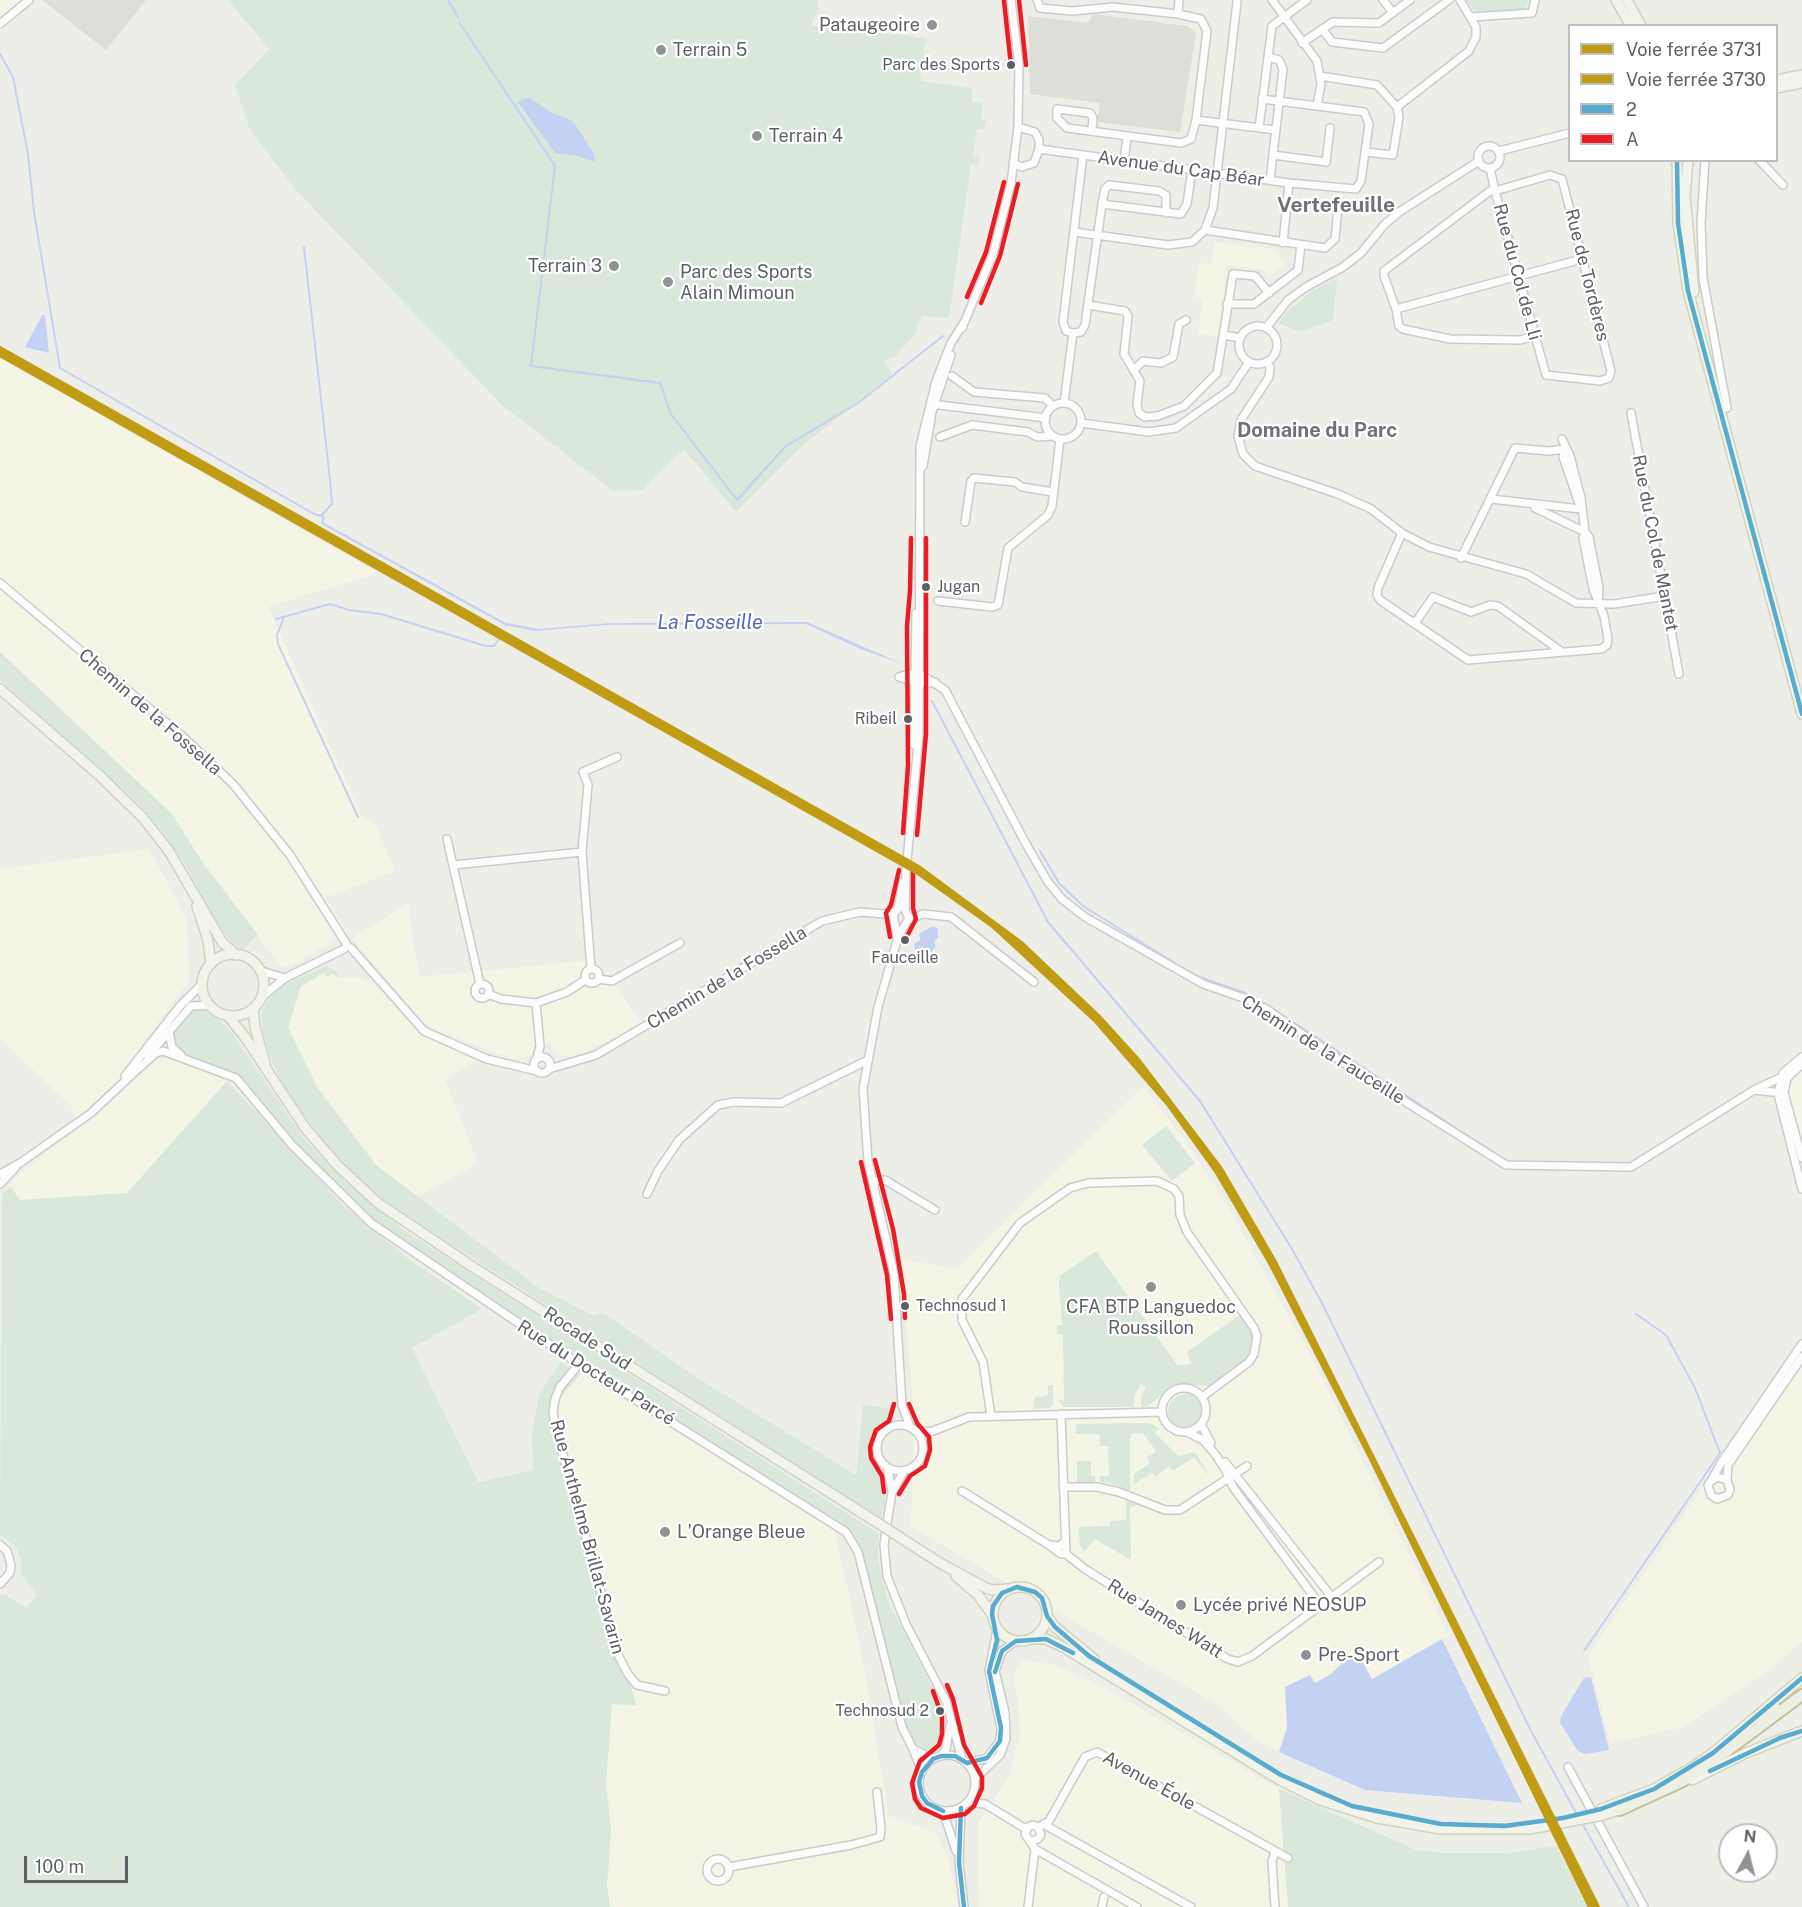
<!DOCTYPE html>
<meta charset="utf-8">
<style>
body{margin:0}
#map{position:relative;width:1802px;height:1907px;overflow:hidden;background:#eeeee9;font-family:"Public Sans",sans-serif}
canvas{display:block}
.legend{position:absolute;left:1568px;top:24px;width:210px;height:138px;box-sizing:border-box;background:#fff;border:2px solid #bfbfc2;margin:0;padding:8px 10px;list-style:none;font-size:18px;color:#5f6066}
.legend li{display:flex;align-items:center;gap:12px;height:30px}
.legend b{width:30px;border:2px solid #bfbfc2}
.north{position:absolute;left:1718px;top:1823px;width:60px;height:60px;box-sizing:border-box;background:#fff;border:2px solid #bfbfc2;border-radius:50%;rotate:7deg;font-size:16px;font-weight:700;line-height:24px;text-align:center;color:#5f6066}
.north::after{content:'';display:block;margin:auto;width:21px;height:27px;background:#919294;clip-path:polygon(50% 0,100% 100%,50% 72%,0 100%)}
.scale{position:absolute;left:24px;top:1856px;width:104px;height:27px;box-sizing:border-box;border:3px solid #5f6066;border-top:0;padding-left:8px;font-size:18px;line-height:21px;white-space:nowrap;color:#5f6066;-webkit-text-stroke:4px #fff;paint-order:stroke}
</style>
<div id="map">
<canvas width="1802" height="1907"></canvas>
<ul class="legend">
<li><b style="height:8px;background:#c09c14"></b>Voie ferrée 3731</li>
<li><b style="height:8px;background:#c09c14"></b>Voie ferrée 3730</li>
<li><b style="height:8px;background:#56abce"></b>2</li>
<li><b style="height:8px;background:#ed1c24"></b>A</li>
</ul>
<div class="north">N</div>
<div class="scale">100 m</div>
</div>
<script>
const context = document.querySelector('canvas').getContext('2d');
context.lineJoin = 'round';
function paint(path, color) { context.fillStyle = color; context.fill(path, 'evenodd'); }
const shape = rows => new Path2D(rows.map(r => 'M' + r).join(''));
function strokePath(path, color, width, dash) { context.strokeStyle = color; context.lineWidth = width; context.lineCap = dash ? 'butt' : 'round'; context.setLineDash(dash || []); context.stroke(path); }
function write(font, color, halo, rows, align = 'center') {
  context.font = font + ' "Public Sans",sans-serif'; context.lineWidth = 4.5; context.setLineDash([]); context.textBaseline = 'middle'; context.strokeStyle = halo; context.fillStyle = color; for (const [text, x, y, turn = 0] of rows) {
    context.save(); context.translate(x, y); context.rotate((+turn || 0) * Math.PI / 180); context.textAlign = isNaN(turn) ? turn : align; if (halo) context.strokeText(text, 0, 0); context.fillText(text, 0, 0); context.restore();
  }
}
paint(shape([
 [0,0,32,0,0,18],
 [1215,242,1274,249,1285,264,1269,277,1263,269,1227,265,1218,337,1198,334,1203,299,1194,297,1199,263,1212,264],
 [0,358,378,573,268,607,361,815,376,826,395,871,325,898,348,933,289,966,281,967,203,863,172,814,0,652],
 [149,849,186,917,190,980,141,1045,156,1059,173,1059,227,1081,127,1193,20,1200,8,1184,78,1126,72,1107,0,1038,0,869],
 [408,903,419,977,583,961,609,976,642,1024,586,1051,571,1056,558,1056,548,1043,534,1046,531,1055,514,1060,431,1027,424,1022,352,938],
 [324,973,333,974,339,978,359,977,373,983,426,1037,475,1061,445,1079,478,1163,418,1197,376,1165,317,1087,288,1027,301,986],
 [1802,1062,1802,1198,1773,1088],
 [1143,1086,1184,1139,1227,1205,1315,1364,1449,1636,1372,1679,1356,1650,1331,1674,1314,1683,1287,1728,1279,1752,1260,1743,1218,1705,911,1527,914,1413,901,1259,957,1269],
 [1802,1340,1802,1642,1763,1675,1684,1727,1610,1743,1588,1656],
 [581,1374,834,1526,865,1670,889,1816,936,1833,950,1862,958,1907,610,1907,607,1886,611,1830,606,1784,612,1704,636,1705,558,1419,560,1397],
 [1024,1660,1054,1665,1100,1685,1279,1789,1288,1907,978,1907,977,1824,1009,1776,1020,1734,1014,1671]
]), '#f5f5e5');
paint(shape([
 [42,0,146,0,106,50],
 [1093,14,1187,26,1196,33,1180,132,1097,122,1100,103,1030,94,1028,16,1088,23]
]), '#deded8');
paint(shape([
 [228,0,818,0,818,10,811,25,925,38,928,41,923,47,925,59,920,75,922,81,972,88,972,102,983,104,981,119,986,120,984,129,977,129,973,156,980,157,979,165,971,164,949,318,922,316,914,336,895,356,885,361,892,374,801,447,736,512,684,449,642,490,613,491,502,405,297,191,250,130,235,85,269,49],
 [1466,0,1529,0,1529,3,1522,10,1476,12],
 [1337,278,1333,320,1300,332,1278,323,1288,311,1312,291],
 [0,652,172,814,203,863,258,935,241,951,221,930,188,869,162,830,138,803,0,680],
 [327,966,337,972,339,978,333,974,326,977,324,973,301,986,288,1027,317,1087,376,1165,539,1288,594,1316,602,1312,699,1379,856,1475,863,1404,896,1410,889,1423,874,1439,872,1448,873,1457,885,1479,885,1503,881,1519,415,1221,386,1201,351,1171,321,1138,286,1090,270,1057,263,1033,261,1013,272,992,284,984],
 [193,1009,204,1010,228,1027,305,1140,345,1182,405,1231,878,1533,878,1560,887,1599,934,1691,943,1716,942,1744,936,1752,931,1753,915,1743,905,1726,862,1551,849,1530,581,1361,373,1220,295,1142,238,1075,187,1055,175,1045,172,1033],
 [227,1081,343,1205,406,1257,482,1309,412,1348,478,1482,533,1470,532,1433,539,1394,561,1362,581,1374,560,1397,558,1419,636,1705,612,1704,606,1784,611,1830,607,1886,610,1907,0,1907,0,1595,5,1595,27,1608,37,1595,20,1573,21,1561,17,1548,0,1534,2,1194,11,1187,20,1200,127,1193],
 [1166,1126,1195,1163,1172,1181,1142,1145],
 [1096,1251,1177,1365,1191,1364,1187,1352,1240,1315,1252,1333,1254,1343,1251,1353,1243,1363,1210,1386,1182,1384,1169,1388,1149,1406,1141,1407,1141,1397,1146,1387,1141,1383,1135,1395,1134,1407,1063,1407,1059,1400,1064,1400,1063,1335,1057,1334,1057,1325,1062,1325,1059,1283,1061,1275],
 [1048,1385,1053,1385,1053,1405,1049,1408,1034,1409,1034,1398,1048,1395],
 '1168 1411a17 17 0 1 1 34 0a17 17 0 1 1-34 0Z',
 [1143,1423,1152,1424,1159,1429,1154,1432,1178,1456,1195,1452,1211,1478,1194,1457,1173,1471,1169,1466,1155,1477,1152,1473,1134,1484,1134,1474,1150,1463,1147,1458,1156,1451,1143,1433,1132,1433,1130,1439,1130,1491,1110,1483,1100,1482,1100,1476,1109,1476,1108,1446,1100,1446,1099,1434,1076,1434,1076,1424],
 [1077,1461,1091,1461,1091,1476,1095,1476,1095,1482,1077,1483],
 [1126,1501,1138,1505,1130,1507,1131,1560,1095,1539,1084,1552,1080,1545,1079,1527,1110,1526,1111,1521,1126,1520],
 [1279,1789,1416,1850,1442,1853,1507,1853,1556,1846,1587,1907,1288,1907]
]), '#d9e8db');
paint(shape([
 [530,98,550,112,573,121,594,154,595,162,578,156,555,153,518,102,522,99],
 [42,315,45,315,49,353,25,347],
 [807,622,905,665,858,648,806,624,606,625,534,631,505,625,507,623,539,629,610,623],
 [933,926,938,929,938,938,934,942,936,946,929,955,923,951,915,950,914,944,920,940,919,934],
 [1442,1639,1522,1803,1365,1790,1279,1752,1287,1728,1285,1687,1310,1675,1315,1683,1331,1674,1356,1650,1372,1679],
 [1591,1677,1609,1750,1586,1754,1578,1751,1560,1723,1561,1716,1584,1678]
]), '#c3d1f2');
strokePath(shape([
 [448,0,458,17],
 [459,22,555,166,531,366,660,383,671,414,737,500,786,446,858,403,943,336],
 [0,54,13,77,28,154,34,212,60,368,314,514,321,516],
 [304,247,330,480,332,504,321,516,324,517,322,523,507,625],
 [284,617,277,635,278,644,358,817],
 [276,619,330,604,349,610,381,614,486,646,494,646,499,639],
 [932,701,1048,922,1200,1101,1292,1249,1323,1305,1531,1731,1579,1818],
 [1040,851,1059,883,1083,906,1194,975,1245,993,1268,1006],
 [1273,1009,1508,1162],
 [1584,1651,1720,1453,1695,1388,1666,1335,1636,1314],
 [1582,1823,1629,1907]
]), '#c3d1f2', 2);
const minor = shape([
 [1037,0,1040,8,1072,11,1113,7,1178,14],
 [1179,0,1178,14,1201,19,1207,31,1196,120],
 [1272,0,1317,61,1321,84,1317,106],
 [1383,0,1393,13],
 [1471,17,1532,13,1535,0],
 [0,24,29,0],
 [1322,29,1332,42,1383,48,1449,0],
 [1302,43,1333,22,1379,23,1410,0],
 [1268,57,1279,60,1283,69,1270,180],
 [1320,76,1377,85,1397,107,1399,117,1393,155,1365,152],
 [1397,107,1469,51,1476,37,1476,27,1460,0],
 [1259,128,1272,26,1307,0],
 [1092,131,1093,118,1090,113,1057,109,1057,118,1067,128,1181,143,1191,139,1196,120,1276,130],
 '1478 157a11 11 0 1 1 22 0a11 11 0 1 1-22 0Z',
 [1039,149,1289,183,1356,189,1361,181,1369,124,1364,112,1262,99],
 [1499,151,1570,133],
 [1273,155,1326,162,1330,128],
 [1705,160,1701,223,1703,278,1727,408],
 [1759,160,1783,185],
 [1124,161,1127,137],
 [1013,163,1022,167,1034,163,1039,149,1039,140,1035,132,1018,127],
 [1490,168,1495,191,1546,375,1600,381,1609,378,1611,371,1562,179,1550,175,1495,191],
 [1494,188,1384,271,1384,276,1396,309,1399,326,1403,329,1450,339,1520,340,1535,336],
 [1102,204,1105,189,1109,185,1159,191,1166,195,1166,213],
 [1205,230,1325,248,1335,239,1338,208],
 [1074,232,1168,245,1192,242,1205,230,1213,208,1237,2],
 [1283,243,1289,183],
 [1227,304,1254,304,1298,270,1301,245],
 [1088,305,1125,311,1128,316,1124,354,1140,381,1137,404,1139,413,1145,417,1158,416,1184,406,1217,373,1233,274,1255,276,1269,293],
 [1396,309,1582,259],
 '1239 345a19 19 0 1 1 38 0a19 19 0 1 1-38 0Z',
 [962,328,993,254,1011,183,1018,127,1019,65,1011,0],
 [1266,328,1288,300,1306,287,1343,267,1361,253,1384,225,1399,212,1479,161],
 [1073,333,1066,331,1063,322,1083,155],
 [1224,335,1240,338],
 [1266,362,1270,367,1269,377,1241,420,1238,436,1243,454,1255,466,1338,494,1371,509,1402,533,1429,547,1526,574,1576,603,1614,604,1665,596],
 [1135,369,1143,361,1161,363,1173,357,1179,324,1186,320],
 [952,376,974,392,1045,398,1053,406],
 [1064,403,1073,333,1081,332,1085,325,1102,204,1181,214,1187,204,1192,170],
 '1045 421a18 18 0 1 1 36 0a18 18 0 1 1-36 0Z',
 [931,404,1046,418],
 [1631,413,1679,674],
 [1081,423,1149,432,1176,428,1231,389,1249,362],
 [940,437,972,425,1028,432,1037,437,1053,436],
 [1562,439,1570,456,1581,498,1585,532,1589,537,1599,588,1598,601],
 [1565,449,1563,457,1581,509],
 [923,466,932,412,951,355],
 [1491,499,1581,509],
 [1535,508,1585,532],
 [965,522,971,481,974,478,1015,482,1022,487,1053,492],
 [1402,533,1378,588,1377,595,1380,600,1468,660,1601,649,1607,645,1608,639,1604,616,1593,589,1583,538,1585,532],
 [1461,558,1515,448,1549,451,1565,449],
 [0,583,181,735,233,784,290,855,346,943],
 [938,601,992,607,998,605,1008,548,1048,515,1052,506,1060,439],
 [1415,623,1433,597,1471,612,1490,605,1498,606,1562,652],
 [899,677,908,674,920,674,945,690,1026,844,1048,882,1062,899,1085,917,1203,984,1249,1000,1268,1010,1344,1063,1506,1165,1631,1167,1754,1090],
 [899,677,920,684,935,682],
 [914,745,916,613],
 [447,839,480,984],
 [453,865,582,852],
 [908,920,923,914,951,917,1034,982],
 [897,936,893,914,898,909,903,882],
 [351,948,424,1031,487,1059,537,1071],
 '585 976a7 7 0 1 1 14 0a7 7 0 1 1-14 0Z',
 [591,969,582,852,588,785,583,772,617,757],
 [261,971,285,978],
 [599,979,612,981,680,943],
 '475 991a7 7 0 1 1 14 0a7 7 0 1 1-14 0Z',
 [488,994,501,999,536,1003],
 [263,996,285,978,344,949],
 [169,1032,172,1047,181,1055],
 [148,1056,191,1006,209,1005],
 '534 1065a8 8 0 1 1 16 0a8 8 0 1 1-16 0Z',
 [1802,1057,1783,1073,1778,1094,1802,1189],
 [537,1058,540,1046,536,1003,567,992,585,980],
 [1802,1064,1787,1078,1784,1093,1802,1158],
 [138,1069,156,1053,163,1051,236,1078,292,1145,371,1223,579,1364,846,1532,858,1552,902,1727,913,1749],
 [549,1069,596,1055,822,921,860,912,884,914,894,912],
 [125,1076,180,1006,202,984],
 [1782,1077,1754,1090,1782,1093],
 [0,1174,20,1163,91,1113,140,1067],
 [873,1181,885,1180,935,1210],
 [0,1184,15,1168],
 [647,1194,658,1171,679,1140,718,1105,734,1102,781,1103,866,1061],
 [579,1364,560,1387,555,1399,553,1411,555,1426,619,1657,628,1674,637,1685,665,1691],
 '1162 1410a22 22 0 1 1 44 0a22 22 0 1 1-44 0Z',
 [1061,1414,1066,1554,1085,1569,1228,1659,1238,1662,1252,1656,1379,1562],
 [991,1416,983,1362,962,1320,962,1299,1020,1223,1070,1188,1088,1183,1157,1181,1174,1189,1179,1196,1180,1215,1187,1232,1254,1328,1257,1336,1254,1354,1249,1362,1202,1397],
 [1201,1424,1211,1443],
 '877 1448a23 23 0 1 1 46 0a23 23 0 1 1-46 0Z',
 [910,1427,902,1405,894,1274,868,1161,863,1089,878,1007,898,937,909,918,905,910,906,871,919,734,920,446,936,381,951,343,963,324],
 [917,1432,933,1431,969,1417,1162,1412],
 [1187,1432,1203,1440,1215,1454,1225,1469,1233,1487,1320,1605],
 [1225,1462,1331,1596],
 [887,1467,892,1490],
 [904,1471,892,1492,888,1517,884,1545,887,1576,906,1624,946,1701,962,1759],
 [1727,1480,1728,1465,1802,1357],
 [1711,1481,1717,1477,1727,1480,1730,1490,1728,1495,1717,1499,1711,1495,1708,1485,1711,1481,1721,1463,1802,1344],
 [1063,1487,1097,1487,1119,1492,1165,1510,1180,1510,1247,1466],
 [962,1491,1049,1545],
 [1064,1542,1060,1546,1049,1545,1061,1554,1066,1554],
 [0,1545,7,1551,11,1565,10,1573,0,1584],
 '919 1783a28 28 0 1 1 56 0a28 28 0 1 1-56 0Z',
 [941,1756,946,1749,950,1726],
 [967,1763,987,1758,1000,1741,1001,1728,989,1671,997,1630],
 [1568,1767,1644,1907],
 [922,1772,913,1749,933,1759],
 [975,1779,1000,1755,1006,1739,1005,1712,995,1671,1002,1651,1016,1641],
 [968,1802,985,1804,1026,1829],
 [961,1808,959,1862,964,1907],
 [943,1811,956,1851],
 [1045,1825,1191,1907],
 [1038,1827,1049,1821,1085,1757,1097,1752,1288,1858],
 [1035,1849,1137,1907],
 [1275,1852,1272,1861,1275,1907],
 '707 1870a11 11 0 1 1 22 0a11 11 0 1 1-22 0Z',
 [729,1867,851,1845,880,1837,881,1829,877,1792],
 [1028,1907,1035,1849,1025,1834,1028,1827,1033,1825,1038,1827,1041,1835,1038,1839,1031,1841],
 [1102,1907,1104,1897]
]);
const major = shape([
 [1616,0,1631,26],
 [1627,0,1641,26],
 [1776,80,1802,75],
 [1776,88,1802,83],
 [1677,160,1678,223,1688,291,1802,714],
 [1688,160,1685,197,1694,292],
 [0,689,99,775,143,818,169,851,222,942,236,955],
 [197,906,208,941,211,964],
 '202 985a31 31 0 1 1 62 0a31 31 0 1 1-62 0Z',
 [253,1009,255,1027,265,1064],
 [228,1016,245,1037,306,1129,338,1166,378,1203,473,1267,878,1523],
 [904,1540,940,1563,984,1587,991,1590,1008,1589],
 [956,1576,978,1595,992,1614],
 '993 1614a27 27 0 1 1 54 0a27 27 0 1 1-54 0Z',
 [1047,1616,1055,1627,1094,1659],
 [1031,1639,1046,1639,1063,1647,1278,1779,1320,1800,1377,1818,1441,1829,1530,1829],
 [1692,1780,1746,1753,1802,1731],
 [1601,1809,1654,1789,1693,1767,1713,1753,1802,1678],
 [1603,1815,1627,1807]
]);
const highway = shape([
 [1758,1717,1774,1706],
 [1620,1810,1681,1782,1708,1765,1802,1695]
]);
strokePath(minor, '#cbcbcb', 10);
strokePath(major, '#d3d3ba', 12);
strokePath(highway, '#c2c19a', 14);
strokePath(minor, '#fcfcfc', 7);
strokePath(major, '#f2f3ea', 9);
strokePath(highway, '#eeefe3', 10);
const majorBridge = shape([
 [878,1523,904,1540],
 [1530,1829,1603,1815]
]);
strokePath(majorBridge, '#d3d3ba', 12, []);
strokePath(majorBridge, '#f2f3ea', 9);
strokePath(shape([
 [1677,160,1678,223,1688,291,1802,714],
 [995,1672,1002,1651,1016,1641,1046,1639,1073,1653],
 [967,1763,987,1758,1000,1741,1001,1728,989,1671,997,1640,992,1614,993,1606,1002,1593,1017,1587,1035,1592,1042,1598,1047,1616,1055,1627,1089,1656,1281,1775,1352,1806,1441,1824,1505,1826,1563,1818,1601,1809,1654,1789,1713,1753,1802,1678],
 [1710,1771,1780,1738,1802,1731],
 [961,1808,959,1862,964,1907],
 [943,1811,927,1803,922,1796,919,1782,922,1772,933,1759,941,1756,955,1756,967,1763]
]), '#56abce', 4.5);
strokePath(shape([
 [1019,0,1026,65],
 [1004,1,1011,65],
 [967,297,986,252,1004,182],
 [981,303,1000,256,1018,184],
 [903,833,908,766,907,626,910,591,911,538],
 [917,835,926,734,926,538],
 [890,937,886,913,891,905,899,870],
 [905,940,916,919,913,908,913,872],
 [875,1160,893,1229,904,1294,905,1318],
 [861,1162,887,1275,891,1319],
 [884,1492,882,1476,871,1458,870,1447,876,1430,889,1421,894,1404],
 [899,1494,910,1476,925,1466,930,1450,929,1437,917,1423,909,1404],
 [933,1691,942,1716,942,1734,939,1745,920,1761,912,1783,915,1799,921,1808,943,1818,965,1814,974,1806,982,1788,982,1777,964,1745,953,1699,947,1685]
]), '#ed1c24', 4.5);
strokePath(shape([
 [0,349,917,867,1021,944,1099,1018,1138,1061,1220,1169,1274,1262,1597,1907]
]), '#c09c14', 6);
strokePath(shape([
 [0,354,921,874,993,925,1096,1020,1169,1104,1217,1171,1271,1263,1371,1457,1591,1907]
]), '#c09c14', 6);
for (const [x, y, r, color] of [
 [932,25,6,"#919294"],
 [661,50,6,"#919294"],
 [1011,65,5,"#5f6066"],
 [757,136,6,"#919294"],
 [614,266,6,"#919294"],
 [668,282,6,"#919294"],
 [926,587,5,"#5f6066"],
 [908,719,5,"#5f6066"],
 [905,940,5,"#5f6066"],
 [1151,1287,6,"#919294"],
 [905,1306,5,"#5f6066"],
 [665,1532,6,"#919294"],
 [1181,1605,6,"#919294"],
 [1306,1655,6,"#919294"],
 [940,1711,5,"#5f6066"]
]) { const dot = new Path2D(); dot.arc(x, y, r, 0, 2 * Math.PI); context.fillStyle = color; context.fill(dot); strokePath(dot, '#fff', 2); }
write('16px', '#5f6066', '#fff', [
 ["Parc des Sports",1000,65],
 ["Jugan",937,587,"left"],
 ["Ribeil",897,719],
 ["Fauceille",905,958,"center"],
 ["Technosud 1",916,1306,"left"],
 ["Technosud 2",929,1711]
], 'right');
write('18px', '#5f6066', '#fff', [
 ["Pataugeoire",920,25,"right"],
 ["Terrain 5",673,50],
 ["Terrain 4",769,136],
 ["Terrain 3",602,266,"right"],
 ["Parc des Sports",680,272],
 ["Alain Mimoun",680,293],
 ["CFA BTP Languedoc",1151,1307,"center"],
 ["Roussillon",1151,1328,"center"],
 ["L'Orange Bleue",677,1532],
 ["Lycée privé NEOSUP",1193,1605],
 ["Pre-Sport",1318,1655]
], 'left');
write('18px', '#5f6066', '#fff', [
 ["Avenue du Cap Béar",1181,169,8],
 ["Rue du Col de Lli",1517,272,75],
 ["Rue de Tordères",1587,275,76],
 ["Rue du Col de Mantet",1655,543,79],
 ["Chemin de la Fossella",150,712,41],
 ["Chemin de la Fossella",727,978,-31],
 ["Chemin de la Fauceille",1323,1050,32],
 ["Rocade Sud",587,1339,33],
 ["Rue du Docteur Parcé",596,1373,32],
 ["Rue Anthelme Brillat-Savarin",587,1537,75],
 ["Rue James Watt",1165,1619,32],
 ["Avenue Éole",1149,1781,29]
]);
write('bold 20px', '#707278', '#fff', [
 ["Domaine du Parc",1317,431]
]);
write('italic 20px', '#556ab8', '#fff', [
 ["La Fosseille",710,623]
]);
write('bold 21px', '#707278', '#fff', [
 ["Vertefeuille",1336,206]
]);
</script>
